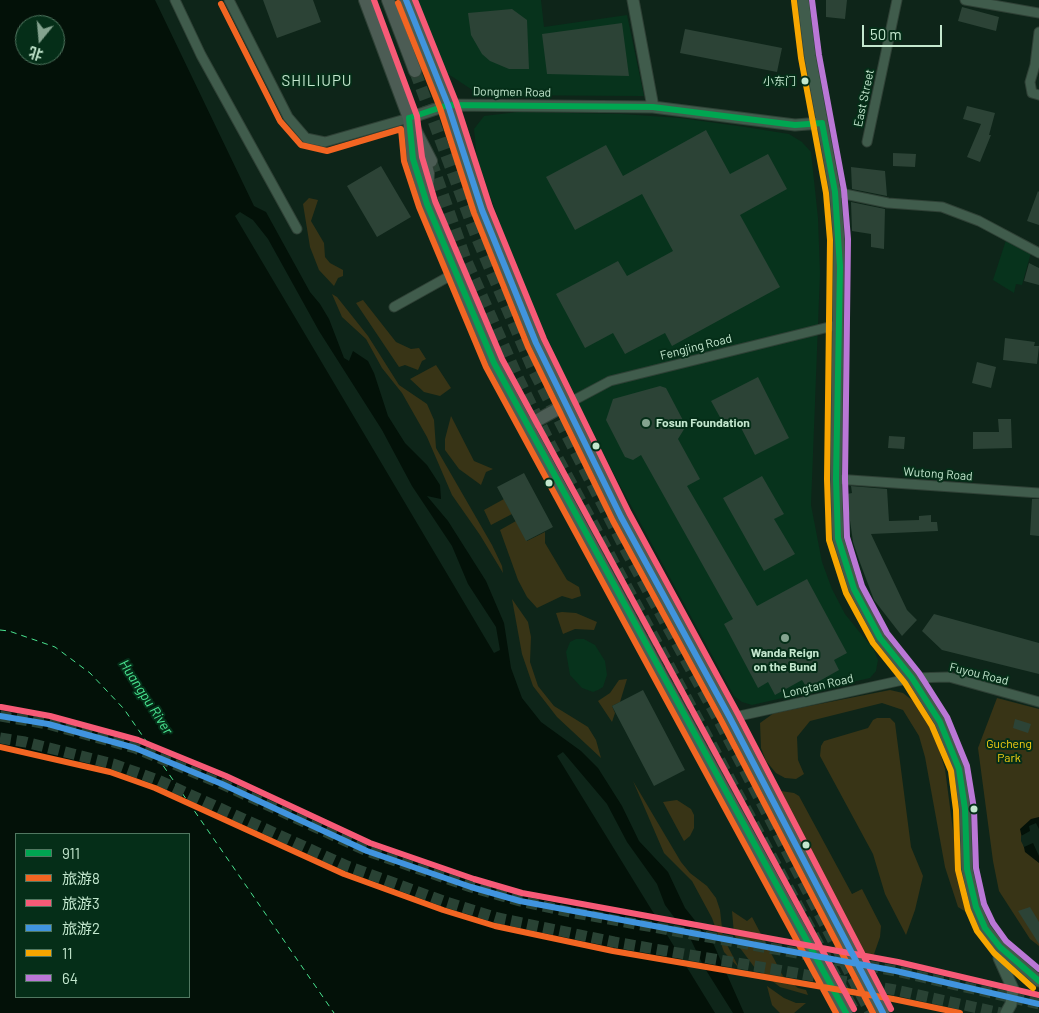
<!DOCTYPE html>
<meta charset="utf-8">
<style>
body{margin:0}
#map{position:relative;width:1039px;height:1013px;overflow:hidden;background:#0e2519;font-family:Barlow,"Noto Sans SC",sans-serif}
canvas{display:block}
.legend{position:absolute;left:15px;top:833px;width:175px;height:165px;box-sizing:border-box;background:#052e18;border:1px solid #517861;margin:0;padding:6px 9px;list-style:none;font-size:15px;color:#c3e7ce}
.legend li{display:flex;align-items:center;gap:10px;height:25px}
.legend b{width:25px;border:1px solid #517861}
.north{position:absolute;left:15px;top:15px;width:50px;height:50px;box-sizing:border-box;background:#052e18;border:1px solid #517861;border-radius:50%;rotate:197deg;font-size:14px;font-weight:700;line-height:20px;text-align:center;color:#c3e7ce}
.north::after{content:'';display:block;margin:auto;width:18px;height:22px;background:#84a38f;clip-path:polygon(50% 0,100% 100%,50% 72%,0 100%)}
.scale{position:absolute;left:862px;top:25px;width:80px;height:22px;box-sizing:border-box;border:2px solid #c3e7ce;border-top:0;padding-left:6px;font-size:15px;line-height:18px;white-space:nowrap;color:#c3e7ce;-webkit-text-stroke:4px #052e18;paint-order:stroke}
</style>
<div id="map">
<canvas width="1039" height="1013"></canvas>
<ul class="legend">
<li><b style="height:6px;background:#00a651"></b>911</li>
<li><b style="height:6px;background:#f26522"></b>旅游8</li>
<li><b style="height:6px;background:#f75a77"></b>旅游3</li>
<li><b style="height:6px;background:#4094de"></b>旅游2</li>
<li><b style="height:6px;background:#f7a600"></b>11</li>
<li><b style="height:6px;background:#ba77d6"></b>64</li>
</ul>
<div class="north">北</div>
<div class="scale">50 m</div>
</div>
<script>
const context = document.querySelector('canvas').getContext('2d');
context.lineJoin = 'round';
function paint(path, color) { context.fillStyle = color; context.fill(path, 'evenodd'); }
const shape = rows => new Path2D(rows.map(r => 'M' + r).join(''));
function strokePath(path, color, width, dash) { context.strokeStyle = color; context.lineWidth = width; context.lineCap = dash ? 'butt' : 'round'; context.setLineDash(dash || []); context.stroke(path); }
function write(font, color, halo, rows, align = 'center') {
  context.font = font + ' Barlow,"Noto Sans SC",sans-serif'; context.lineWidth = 4; context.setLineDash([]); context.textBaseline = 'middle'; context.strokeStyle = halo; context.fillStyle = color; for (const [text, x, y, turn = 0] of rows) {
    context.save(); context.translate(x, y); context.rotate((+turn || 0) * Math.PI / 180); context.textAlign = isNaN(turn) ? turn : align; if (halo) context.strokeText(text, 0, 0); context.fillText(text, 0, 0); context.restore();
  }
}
paint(shape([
 [415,0,541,0,544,27,627,15,644,96,480,95,445,72],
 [518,112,622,114,680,118,745,127,789,134,802,142,811,152,818,218,820,273,811,505,822,562,832,589,845,614,874,650,878,660,876,671,870,678,752,705,742,702,734,696,616,478,566,379,531,302,502,229,477,159,474,129,484,116],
 [1007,237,1032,249,1022,285,1016,284,1014,293,993,280],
 [576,639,584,639,595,645,605,661,607,675,603,687,598,690,593,692,582,688,570,675,566,652,570,642]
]), '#07331c');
paint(shape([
 [309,198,318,200,311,221,324,243,325,257,330,263,343,270,343,276,338,278,334,286,319,270,310,247,303,204],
 [332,294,337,297,368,336,399,385,427,404,434,420,436,448,492,545,502,566,503,573,480,535,452,495,427,437,402,393,382,368,366,339,342,317],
 [363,300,396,342,411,349,419,348,426,359,422,361,418,370,405,365,399,367,356,303],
 [436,365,451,388,440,396,424,392,410,379],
 [451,416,474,461,493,469,486,472,481,485,459,469,445,450,445,439],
 [504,499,512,514,491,525,484,510],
 [516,521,527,541,545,532,545,543,567,580,579,587,581,596,572,599,562,596,537,608,527,597,518,580,500,530],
 [512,599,528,622,531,637,530,662,538,686,554,706,588,727,596,740,601,758,557,717,533,686,522,654],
 [562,612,576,613,597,622,594,630,575,629,563,634,556,613],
 [627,679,620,702,612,706,615,713,612,722,598,701,610,693,619,680],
 [890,690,903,693,917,704,931,725,936,740,945,769,956,853,970,904,966,912,958,907,945,867,925,757,919,736,903,710,882,703,810,721,797,737,798,760,804,774,796,779,785,778,776,773,766,761,761,748,760,723,774,713],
 [997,698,1039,709,1039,946,1030,939,999,891,993,861,978,748],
 [877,718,890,718,895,723,911,847,923,876,915,910,906,935,885,894,873,854,820,756,821,746,824,741,868,728,873,720],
 [633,781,681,862,690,873,707,886,716,898,720,910,723,937,739,968,724,952,712,918,692,881,664,853],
 [781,791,794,793,799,796,852,894,862,889,881,926,880,937,873,957,865,957,855,940],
 [677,800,691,809,694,815,694,828,690,836,684,841,663,802],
 [732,911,747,921,752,917,783,976,798,988,806,990,808,995,780,987,755,968,740,948,734,934],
 [767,986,784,998,796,1003,806,1003,794,1013,780,1013,772,1005]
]), '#383416');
paint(shape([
 [0,0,155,0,254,206,266,212,310,292,320,304,329,319,344,358,349,361,353,351,368,361,374,373,388,416,405,443,427,465,440,485,441,499,427,496,448,521,486,581,504,623,511,668,522,698,541,722,581,751,598,768,622,806,639,841,668,872,685,908,713,943,744,1013,0,1013],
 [25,25,55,25,55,55,25,55],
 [16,834,189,834,189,997,16,997],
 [1039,817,1039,863,1025,852,1020,829,1031,819]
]), '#031108');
paint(shape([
 [240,212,253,220,268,239,319,331,382,430,412,486,452,546,468,584,496,627,500,650,494,653,235,216],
 [563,752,607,804,627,842,657,884,665,905,691,940,704,967,733,1013,715,1013,557,756],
 [1036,823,1039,829,1039,856,1033,843,1024,847,1021,841,1021,836,1030,831,1029,826]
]), '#0e2519');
strokePath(shape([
 [0,630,9,631,55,647,90,673,124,709,334,1013]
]), '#49e38f', 1, [6, 5]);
paint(shape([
 [263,0,313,0,321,22,277,38],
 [826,0,847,0,845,19,826,17],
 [962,7,999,17,996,31,958,21],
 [512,9,527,20,529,69,509,69,490,61,482,54,471,35,468,13],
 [622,23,629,76,547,74,542,34],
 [685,29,782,48,777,72,680,53],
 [967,106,995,113,989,135,991,135,980,162,967,157,981,124,963,119],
 [706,130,730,174,768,154,787,189,740,215,780,287,672,346,665,333,625,354,613,333,585,348,556,294,618,261,627,276,673,251,642,194,575,230,546,177,606,145,623,176],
 [893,153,916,154,915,167,893,166],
 [381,166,411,217,377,237,347,186],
 [851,167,885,171,887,196,852,189],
 [1038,191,1039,192,1039,225,1027,221],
 [851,202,885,209,884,249,871,247,871,234,852,231],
 [1029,263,1039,268,1039,285,1024,281],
 [1005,338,1035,342,1034,346,1039,346,1037,364,1003,360],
 [977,362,996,367,991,388,972,383],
 [758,377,789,438,755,455,738,422,726,428,711,401],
 [660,386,666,388,686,426,678,439,700,479,687,486,757,606,807,579,847,653,834,660,839,670,807,688,802,680,775,695,768,682,758,688,724,624,733,619,641,455,633,460,625,457,606,420,613,399],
 [998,419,1011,419,1012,448,973,449,973,432,999,432],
 [889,436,905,437,904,449,888,448],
 [524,473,553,527,526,541,497,487],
 [762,476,784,514,774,519,795,554,764,571,723,498],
 [851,486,887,489,889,521,919,520,919,516,931,515,931,522,937,522,938,531,871,534,907,610,917,620,902,636,874,600,859,560,853,542,848,506,847,494,852,493],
 [1032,499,1039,499,1039,536,1030,535],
 [934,614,1039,643,1039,674,942,650,922,631],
 [643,690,685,770,654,786,612,706],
 [1015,719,1031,724,1028,733,1013,728],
 [1030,907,1039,922,1039,944,1018,911]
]), '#2c4336');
strokePath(shape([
 [0,716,48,724,135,748,222,784,367,851,471,887,520,901,570,912,896,971,1039,1004],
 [0,738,25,742,113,764,158,780,347,866,446,902,498,918,614,942,895,990,1001,1013]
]), '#294234', 11, [11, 5.5]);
strokePath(shape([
 [415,71,477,238,533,369,627,552,721,724,871,1013],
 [431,161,465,258,516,374,551,446,855,1013]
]), '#294234', 12, [12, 6]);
const street = shape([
 [175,0,201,55,297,229],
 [229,0,288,117,306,138,325,142,409,118],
 [965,0,1039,13],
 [1039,32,1035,65,1030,82,1032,93,1039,95],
 [867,142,897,0],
 [835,192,888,203,942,207,979,221,1039,253],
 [394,307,455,273],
 [565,405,610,381,837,325],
 [836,479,1039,493],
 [730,718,912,678,949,677,1039,702]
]);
const secondary = shape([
 [633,0,653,107],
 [803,0,810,56,835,192,839,240,836,479,838,538,854,589,880,638,912,678,940,722,959,769,965,809,967,869,976,907,985,928,1000,947,1039,981],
 [409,118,448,105,653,107,795,125,822,123],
 [1000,947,999,958,1013,989,1011,1004,1006,1013]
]);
const primary = shape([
 [365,0,409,118,431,161],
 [388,0,415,71],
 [406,0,448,105,482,210,536,343,621,517,730,718,883,1013],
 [409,118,413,159,427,204,494,363,659,671,846,1013],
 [423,153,428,173,427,193],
 [527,426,565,405]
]);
strokePath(street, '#2f4136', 11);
strokePath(secondary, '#2f4136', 13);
strokePath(primary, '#2f4136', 14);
strokePath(street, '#405c4c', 9);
strokePath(secondary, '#405c4c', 11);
strokePath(primary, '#4c5c54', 12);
strokePath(shape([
 [409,118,413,159,427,204,494,363,846,1013],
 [409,118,448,105,653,107,795,125,822,123],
 [822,123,835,192,840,267,836,479,838,538,854,589,880,638,912,678,940,722,959,769,965,809,967,869,976,907,985,928,1000,947,1039,981]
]), '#00a651', 6);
strokePath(shape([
 [398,3,440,108,474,213,528,347,613,521,722,722,873,1013],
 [221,4,280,121,301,145,327,151,401,129,404,161,419,207,486,367,836,1013],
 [0,747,110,772,155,788,344,874,443,910,495,926,613,951,893,999,960,1013]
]), '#f26522', 6);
strokePath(shape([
 [374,0,417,116,422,157,435,201,502,359,854,1009],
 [415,0,456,102,490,207,544,339,629,513,738,714,891,1009],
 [1,707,50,716,138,740,226,776,370,843,474,879,522,893,898,962,1039,995]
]), '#f75a77', 6);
strokePath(shape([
 [406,0,448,105,482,210,536,343,621,517,730,718,883,1013],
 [0,716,48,724,135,748,222,784,367,851,471,887,520,901,896,971,1039,1004]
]), '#4094de', 6);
strokePath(shape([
 [794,1,801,58,826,193,830,240,827,479,829,540,846,593,873,643,905,683,932,726,951,771,956,810,958,870,968,910,977,931,994,953,1033,988]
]), '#f7a600', 6);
strokePath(shape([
 [812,0,819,55,844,190,848,239,845,479,847,537,862,586,887,633,919,673,947,717,967,766,974,809,976,868,984,904,993,923,1006,941,1039,969]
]), '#ba77d6', 6);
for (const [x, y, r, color] of [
 [805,81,4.5,"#c3e7ce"],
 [646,423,5,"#84a38f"],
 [596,446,4.5,"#c3e7ce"],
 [549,483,4.5,"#c3e7ce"],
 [785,638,5,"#84a38f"],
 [974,809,4.5,"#c3e7ce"],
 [806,845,4.5,"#c3e7ce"]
]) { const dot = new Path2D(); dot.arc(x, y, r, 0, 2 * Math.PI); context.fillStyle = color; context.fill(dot); strokePath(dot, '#052e18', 2); }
write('11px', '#c3e7ce', '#052e18', [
 ["小东门",796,81]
], 'right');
write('12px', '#c3e7ce', '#052e18', [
 ["Dongmen Road",512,92,1],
 ["East Street",864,98,-78],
 ["Fengjing Road",696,347,-14],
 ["Wutong Road",938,474,4],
 ["Fuyou Road",979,674,14],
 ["Longtan Road",818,686,-13]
]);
write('bold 12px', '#c3e7ce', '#052e18', [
 ["Fosun Foundation",656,423],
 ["Wanda Reign",785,653,"center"],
 ["on the Bund",785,667,"center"]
], 'left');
write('12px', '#f8d112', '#052e18', [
 ["Gucheng",1009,744],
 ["Park",1009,758]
]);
write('italic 14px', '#49e38f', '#052e18', [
 ["Huangpu River",146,697,57]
]);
context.letterSpacing = '1px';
write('15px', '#c3e7ce', '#052e18', [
 ["SHILIUPU",317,81]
]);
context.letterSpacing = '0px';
</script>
